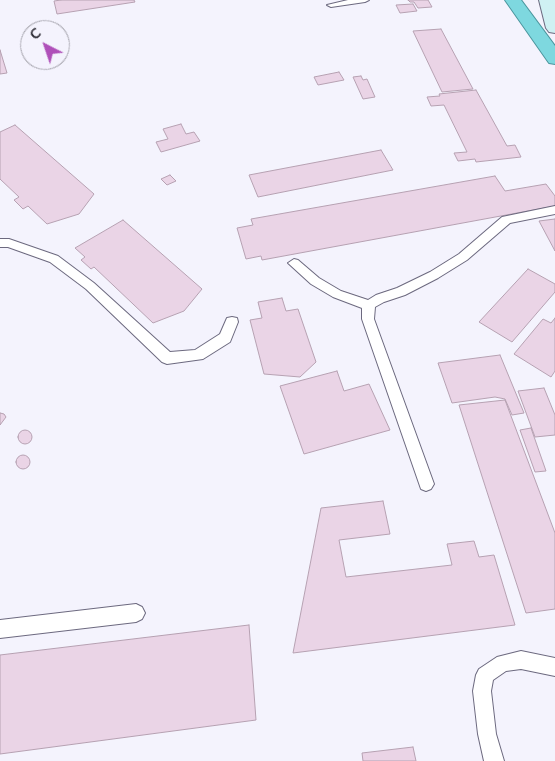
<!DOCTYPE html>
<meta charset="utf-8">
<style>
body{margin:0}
#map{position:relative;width:555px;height:761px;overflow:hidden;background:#f4f3fd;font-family:"Nunito Sans",sans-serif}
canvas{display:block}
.north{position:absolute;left:20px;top:20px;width:50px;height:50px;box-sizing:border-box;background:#f4f3fd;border:1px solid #a3a2ab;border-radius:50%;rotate:319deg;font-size:14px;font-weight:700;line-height:20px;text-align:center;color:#292831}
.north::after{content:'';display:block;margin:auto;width:18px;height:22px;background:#af50b9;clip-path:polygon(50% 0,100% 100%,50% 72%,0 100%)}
</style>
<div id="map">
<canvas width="555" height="761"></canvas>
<div class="north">С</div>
</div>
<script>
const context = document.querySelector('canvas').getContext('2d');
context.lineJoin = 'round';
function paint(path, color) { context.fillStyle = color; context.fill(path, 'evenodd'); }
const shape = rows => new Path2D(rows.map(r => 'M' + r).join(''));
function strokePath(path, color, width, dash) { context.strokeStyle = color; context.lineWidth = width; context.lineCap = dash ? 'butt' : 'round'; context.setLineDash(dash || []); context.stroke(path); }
const building = shape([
 [61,0,134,0,135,2,57,14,54,1,61,0],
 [408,0,428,0,432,7,418,8,414,2,410,2,408,0],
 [413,4,417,11,400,13,396,5,413,4],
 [441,29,473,89,442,92,413,31,441,29],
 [0,50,7,73,0,74,0,50],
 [339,72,344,80,318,85,314,77,339,72],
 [361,76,363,80,367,79,375,97,363,99,353,77,361,76],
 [476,90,507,146,515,145,521,157,476,162,475,159,458,161,454,153,467,152,444,105,431,106,427,97,440,96,439,94,476,90],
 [181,124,186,134,194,132,200,141,161,152,156,142,168,139,163,129,181,124],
 [15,125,94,194,79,214,47,224,28,206,23,209,14,200,19,197,0,179,0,132,15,125],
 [381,150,393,170,258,197,249,175,381,150],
 [170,175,176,181,167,185,161,179,170,175],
 [495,176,505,191,546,184,555,196,555,206,262,260,261,256,246,259,237,228,253,225,251,219,495,176],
 [555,219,555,251,539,221,555,219],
 [123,220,202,289,184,311,153,323,94,267,91,269,81,260,85,257,75,248,123,220],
 [528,269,555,284,555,292,512,342,479,322,528,269],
 [282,298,286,311,298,309,316,362,300,377,264,374,250,320,262,318,258,302,282,298],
 [555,318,555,371,551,377,514,354,543,319,551,323,555,318],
 [500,355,524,413,512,415,505,399,495,397,452,403,438,363,500,355],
 [337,371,344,391,369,384,390,430,304,454,280,386,337,371],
 [544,388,555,415,555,435,535,437,518,391,544,388],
 [505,400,555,533,555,609,526,613,459,405,505,400],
 [0,413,4,414,6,417,0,425,0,413],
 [531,428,546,471,535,472,520,430,531,428],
 '18 437a7 7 0 1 1 14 0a7 7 0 1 1-14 0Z',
 '16 462a7 7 0 1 1 14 0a7 7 0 1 1-14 0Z',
 [383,501,390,534,339,540,346,577,452,565,447,544,474,541,479,557,494,555,515,625,293,653,321,508,383,501],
 [249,625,256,720,0,754,0,655,249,625],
 [413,747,416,761,363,761,362,753,413,747]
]);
paint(building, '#ead4e6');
strokePath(building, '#b6a1b2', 1);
const service = shape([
 [348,0,369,0,365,2,331,7,327,5,348,0],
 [555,206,555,214,510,223,467,260,438,278,405,295,384,302,375,307,374,319,434,484,431,489,426,491,421,489,362,319,362,308,333,297,311,284,288,263,294,259,298,260,319,278,341,291,368,300,376,295,397,288,430,272,459,254,502,217,555,206],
 [0,239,9,239,58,256,94,283,170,352,195,350,220,334,227,318,232,317,237,318,238,322,230,342,203,359,167,364,162,362,86,289,50,262,8,247,0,247,0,239],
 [136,604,142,607,145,613,142,619,136,622,0,638,0,620,136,604],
 [521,651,555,658,555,676,521,669,506,671,493,680,491,691,496,734,504,761,484,761,478,734,473,691,476,675,479,669,497,657,521,651]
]);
const secondary = shape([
 [539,0,555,0,555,33,549,32,546,28,539,0]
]);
const trunk = shape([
 [505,0,521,0,555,46,555,64,549,63,505,0]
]);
strokePath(service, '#6c697f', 2);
strokePath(secondary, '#6c697f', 2);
strokePath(trunk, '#4b959d', 2);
paint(service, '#fff');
paint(secondary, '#cff1f3');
paint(trunk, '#7ed8df');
</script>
